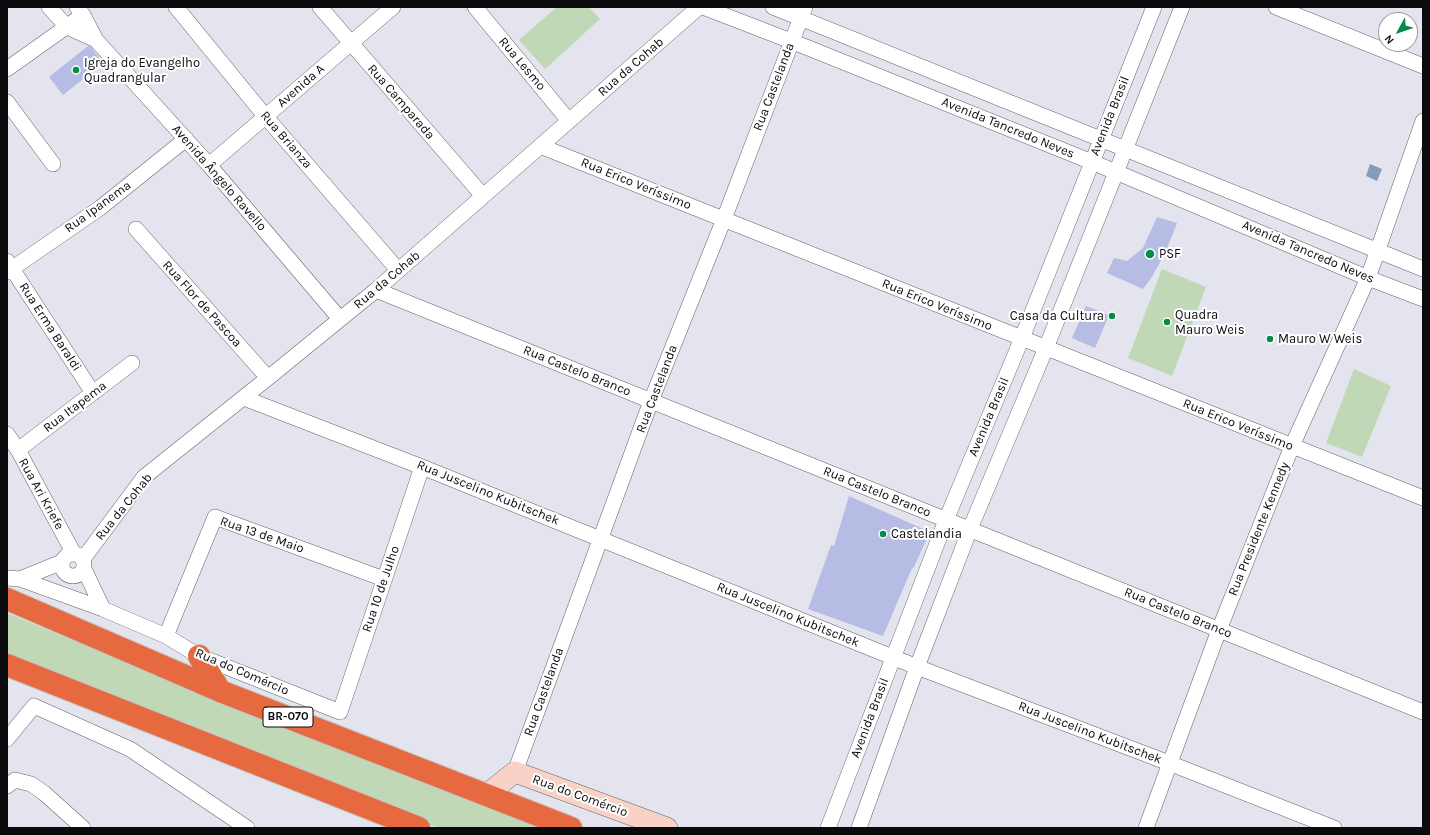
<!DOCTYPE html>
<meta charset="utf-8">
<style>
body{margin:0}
#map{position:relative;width:1430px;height:835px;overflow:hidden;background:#e3e4ed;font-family:Karla,sans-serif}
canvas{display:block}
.frame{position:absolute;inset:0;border:8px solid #0b0b0e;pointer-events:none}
.north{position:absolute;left:1378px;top:12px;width:40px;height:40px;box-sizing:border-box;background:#fff;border:1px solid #9d9d9f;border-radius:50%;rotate:230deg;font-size:11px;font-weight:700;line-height:16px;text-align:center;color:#0b0b0e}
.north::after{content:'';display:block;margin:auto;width:14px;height:18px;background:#088b48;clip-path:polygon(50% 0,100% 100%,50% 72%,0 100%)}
</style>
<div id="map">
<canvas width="1430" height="835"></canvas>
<div class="frame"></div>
<div class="north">N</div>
</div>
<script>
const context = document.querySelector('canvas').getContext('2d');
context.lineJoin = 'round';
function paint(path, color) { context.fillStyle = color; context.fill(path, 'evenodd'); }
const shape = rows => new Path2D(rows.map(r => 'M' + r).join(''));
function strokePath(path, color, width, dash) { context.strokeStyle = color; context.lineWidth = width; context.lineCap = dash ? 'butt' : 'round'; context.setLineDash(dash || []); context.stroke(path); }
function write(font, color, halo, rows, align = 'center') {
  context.font = font + ' Karla,sans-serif'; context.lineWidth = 4; context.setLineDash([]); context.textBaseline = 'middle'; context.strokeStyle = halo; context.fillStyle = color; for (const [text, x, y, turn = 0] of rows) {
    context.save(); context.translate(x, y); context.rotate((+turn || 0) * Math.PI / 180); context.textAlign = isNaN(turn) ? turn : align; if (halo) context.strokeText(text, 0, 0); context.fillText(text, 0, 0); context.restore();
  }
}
paint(shape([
 [557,7,589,7,600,19,545,69,519,40],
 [1162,269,1206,287,1172,376,1128,358],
 [1354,369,1391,386,1362,457,1326,443],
 [7,613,60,635,542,828,438,828,7,654]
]), '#c0d8b6');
paint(shape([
 [1370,164,1382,169,1377,181,1366,176]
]), '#849cbc');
paint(shape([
 [88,46,91,47,103,63,63,95,49,77],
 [1157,217,1177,223,1166,251,1152,277,1143,289,1107,273,1114,258,1127,261,1143,248],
 [1086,306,1109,315,1095,348,1072,338],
 [849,496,930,532,913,569,912,568,883,636,808,609,831,545,834,546]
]), '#b6bce3');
const street = shape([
 [49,7,67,27,96,40],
 [77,7,83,15,96,40,209,165,340,319],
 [176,7,265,116,398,270],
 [320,7,483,196],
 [475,7,569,121],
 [703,7,791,41,1092,162,1368,278,1423,299],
 [773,7,1423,269],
 [1276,7,1423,66],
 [7,69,83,15],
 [7,102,53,164],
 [540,146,1423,498],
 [209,165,393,7],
 [136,229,268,378],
 [7,261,93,393],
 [7,272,100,208,186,139],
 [376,290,1423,712],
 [244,398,422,467,917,667,1169,763,1334,828],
 [7,434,18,450,74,554],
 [18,450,132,363],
 '62 565a11 11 0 1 1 22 0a11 11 0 1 1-22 0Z',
 [83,559,144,477,268,378,376,290,699,7],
 [84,569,103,609],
 [7,578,20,579,103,609,166,636,199,656,340,712,422,467],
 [20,579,62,562],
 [166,636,215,517,384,579],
 [7,739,34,706,130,749,247,828],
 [515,772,651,401,724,219,805,7],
 [7,786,15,780,31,784,44,793,83,828],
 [828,828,946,520,1022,338,1154,7],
 [859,828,917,667,970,529,1046,348,1182,7],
 [1146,828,1219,630,1292,446,1368,278,1423,121]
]);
const secondary = shape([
 [486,795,515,772,667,828]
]);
const highway = shape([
 [7,599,220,691,571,828],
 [199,656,220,691],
 [7,665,419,828]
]);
strokePath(street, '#63646c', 16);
strokePath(secondary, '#63646c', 22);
strokePath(highway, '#c4c4c5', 24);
strokePath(street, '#fff', 15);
strokePath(secondary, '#f8d2c6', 21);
strokePath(highway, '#e76940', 22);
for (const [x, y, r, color] of [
 [76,70,4,"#088b48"],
 [1150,254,5,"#088b48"],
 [1112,316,4,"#088b48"],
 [1167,322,4,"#088b48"],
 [1270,339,4,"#088b48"],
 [883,534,4,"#088b48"]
]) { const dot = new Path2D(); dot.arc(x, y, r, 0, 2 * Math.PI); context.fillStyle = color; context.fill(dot); strokePath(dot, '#fff', 1.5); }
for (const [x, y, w] of [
 [288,717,50]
]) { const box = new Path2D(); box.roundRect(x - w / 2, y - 10, w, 20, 3); context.fillStyle = '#fff'; context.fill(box); strokePath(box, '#0b0b0e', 1); }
write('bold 12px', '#0b0b0e', null, [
 ["BR-070",288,717]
]);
write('13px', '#0b0b0e', '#fff', [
 ["Igreja do Evangelho",84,63],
 ["Quadrangular",84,78],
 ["PSF",1159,254],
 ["Quadra",1175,315],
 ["Mauro Weis",1175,330],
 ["Casa da Cultura",1104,316,"right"],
 ["Mauro W Weis",1278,339],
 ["Castelandia",891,534]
], 'left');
write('13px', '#0b0b0e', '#fff', [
 ["Rua Lesmo",522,64,50],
 ["Rua da Cohab",631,67,-41],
 ["Avenida A",301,86,-41],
 ["Rua Castelanda",774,87,-69],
 ["Rua Camparada",401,102,49],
 ["Avenida Brasil",1110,116,-68],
 ["Avenida Tancredo Neves",1008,128,22],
 ["Rua Brianza",286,140,49],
 ["Avenida Ângelo Ravello",219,178,49],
 ["Rua Erico Veríssimo",636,184,22],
 ["Rua Ipanema",98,207,-36],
 ["Avenida Tancredo Neves",1308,252,23],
 ["Rua da Cohab",387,280,-40],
 ["Rua Flor de Pascoa",202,304,48],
 ["Rua Erico Veríssimo",937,305,22],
 ["Rua Erma Baraldi",50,327,57],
 ["Rua Castelo Branco",577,371,22],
 ["Rua Castelanda",657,389,-69],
 ["Rua Itapema",75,407,-37],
 ["Avenida Brasil",989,417,-67],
 ["Rua Erico Veríssimo",1238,425,22],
 ["Rua Castelo Branco",877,492,22],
 ["Rua Juscelino Kubitschek",488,493,22],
 ["Rua Ari Kriefe",41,494,61],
 ["Rua da Cohab",124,507,-51],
 ["Rua Presidente Kennedy",1259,529,-68],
 ["Rua 13 de Maio",262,535,19],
 ["Rua 10 de Julho",381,589,-71],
 ["Rua Castelo Branco",1178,613,22],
 ["Rua Juscelino Kubitschek",788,615,22],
 ["Rua do Comércio",242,672,23],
 ["Rua Castelanda",544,692,-70],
 ["Avenida Brasil",870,718,-69],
 ["Rua Juscelino Kubitschek",1090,733,21],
 ["Rua do Comércio",580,796,20]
]);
</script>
